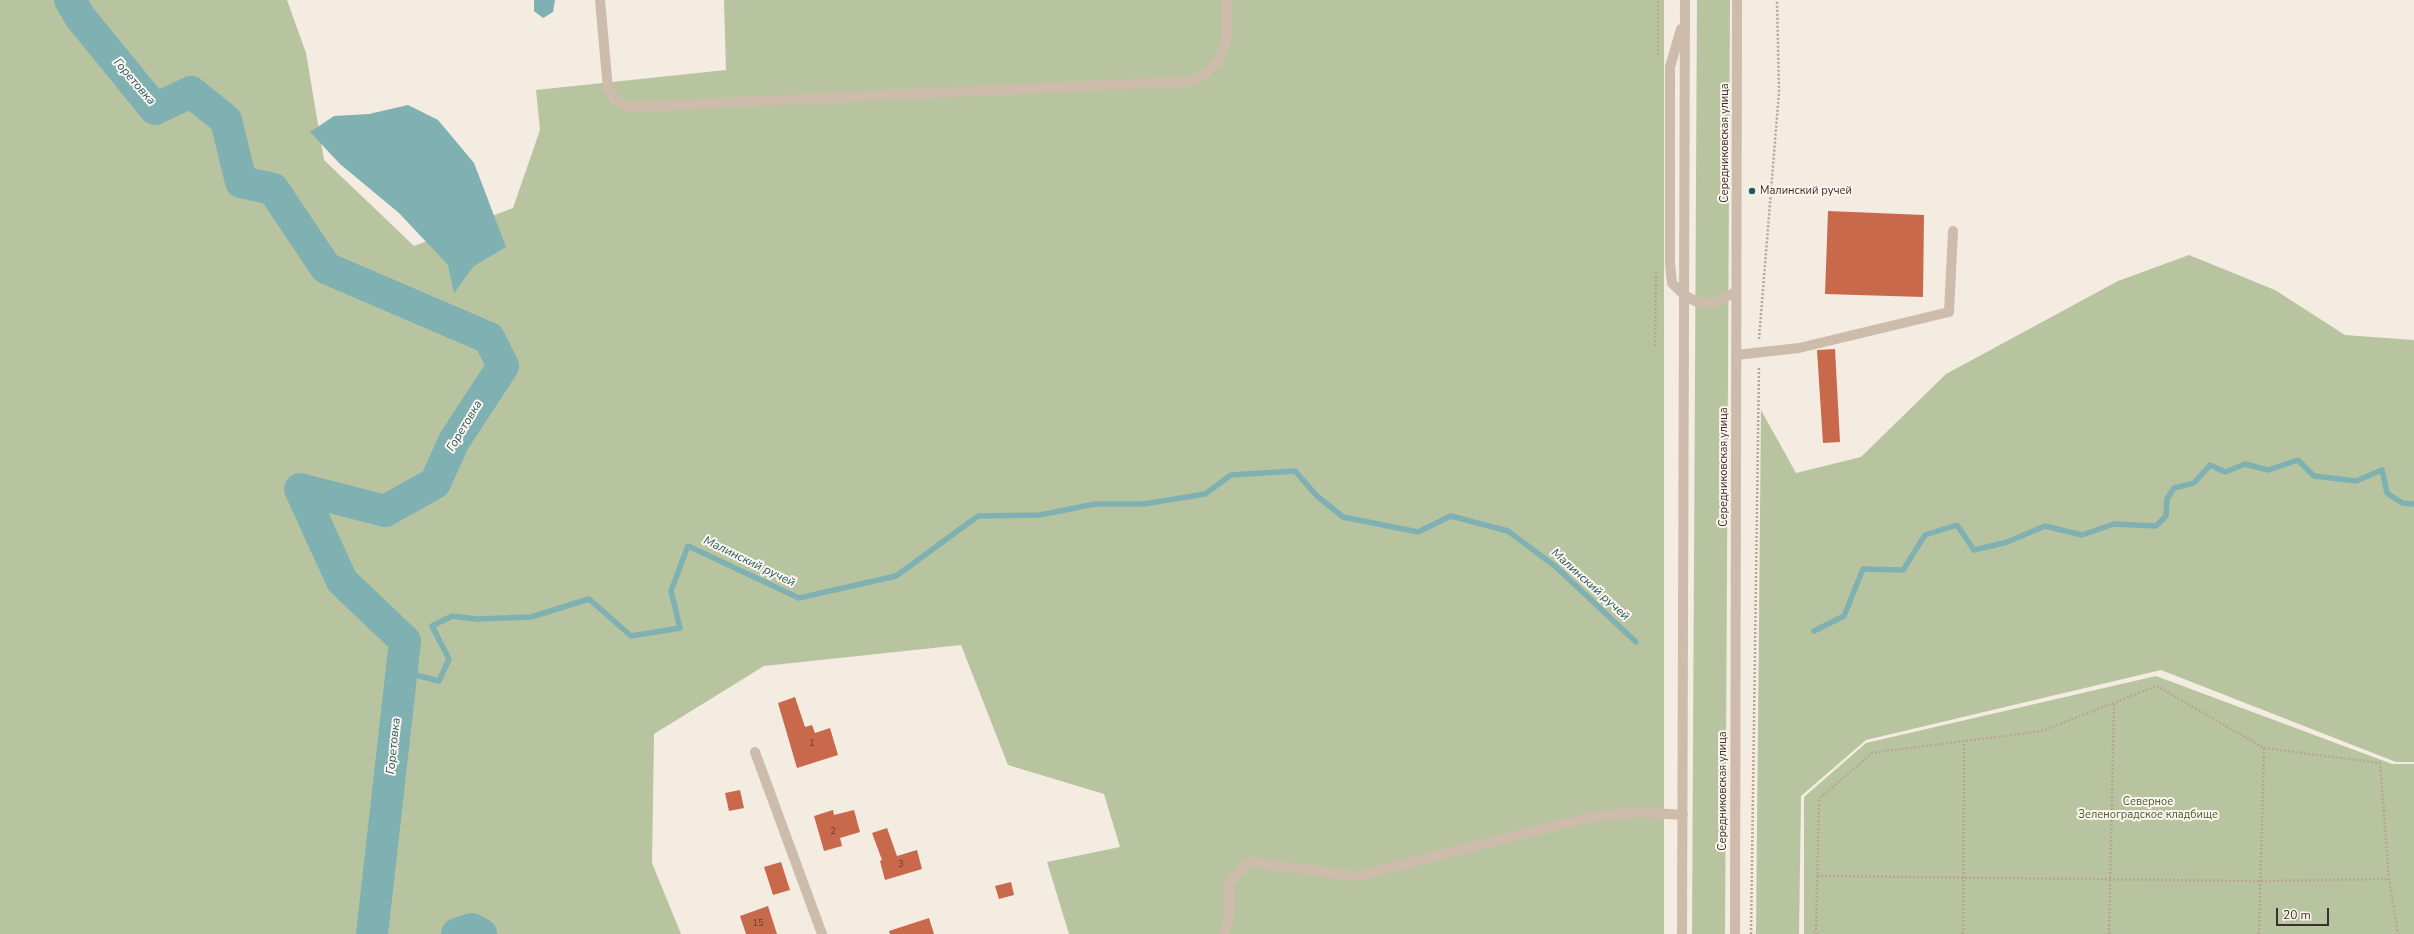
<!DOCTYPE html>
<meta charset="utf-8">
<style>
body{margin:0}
#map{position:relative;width:2414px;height:934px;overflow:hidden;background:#f4ebe1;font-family:"Nunito Sans",sans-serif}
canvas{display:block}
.scale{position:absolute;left:2276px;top:908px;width:53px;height:18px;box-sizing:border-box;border:2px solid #3b302b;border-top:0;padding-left:5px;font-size:12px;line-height:14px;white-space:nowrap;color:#3b302b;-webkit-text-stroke:3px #fbf5ee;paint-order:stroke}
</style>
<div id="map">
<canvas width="2414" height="934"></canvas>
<div class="scale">20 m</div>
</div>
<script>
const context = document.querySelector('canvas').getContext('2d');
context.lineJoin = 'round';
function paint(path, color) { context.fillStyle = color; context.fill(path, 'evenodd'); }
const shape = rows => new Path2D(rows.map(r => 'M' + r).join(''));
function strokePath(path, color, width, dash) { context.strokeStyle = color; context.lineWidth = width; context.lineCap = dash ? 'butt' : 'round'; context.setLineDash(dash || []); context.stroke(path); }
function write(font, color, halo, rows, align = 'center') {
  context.font = font + ' "Nunito Sans",sans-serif'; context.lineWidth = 4; context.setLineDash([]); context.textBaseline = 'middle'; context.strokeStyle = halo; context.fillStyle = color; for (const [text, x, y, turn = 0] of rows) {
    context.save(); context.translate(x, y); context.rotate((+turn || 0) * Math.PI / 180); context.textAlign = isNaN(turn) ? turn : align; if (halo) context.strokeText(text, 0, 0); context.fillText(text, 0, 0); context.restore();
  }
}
paint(shape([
 [0,0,287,0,306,53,324,160,414,246,513,208,540,130,536,90,726,70,724,0,1664,0,1664,934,1069,934,1047,862,1120,847,1104,794,1008,765,961,645,764,666,654,734,652,863,681,934,0,934],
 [1697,0,1730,0,1725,934,1692,934],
 [2189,255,2275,290,2345,335,2414,340,2414,762,2396,762,2161,670,1866,740,1801,796,1799,934,1756,934,1761,410,1796,473,1861,457,1946,374,2118,281],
 [2156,676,2392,764,2414,764,2414,934,1804,934,1804,797,1866,743]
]), '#b8c4a0');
paint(shape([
 [534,0,555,0,553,12,543,18,534,11],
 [408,105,438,120,474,163,506,247,474,266,454,293,448,265,399,213,340,164,310,132,334,116,369,114]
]), '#7fb0b2');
strokePath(shape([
 [1814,631,1844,616,1863,569,1903,570,1925,535,1957,525,1974,550,2007,542,2045,526,2082,535,2114,524,2156,526,2166,516,2167,499,2174,488,2194,483,2210,465,2225,472,2245,464,2268,470,2298,460,2314,476,2356,481,2382,470,2387,493,2402,503,2414,504],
 [402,675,412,674,439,681,449,659,432,626,452,616,476,619,531,617,589,599,631,636,680,628,671,591,688,546,799,598,896,576,978,516,1040,515,1095,504,1144,504,1205,494,1231,475,1295,471,1317,496,1343,517,1418,532,1451,516,1508,531,1556,567,1636,642]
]), '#7fb0b2', 5.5);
strokePath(shape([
 [70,0,80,17,155,109,191,92,226,120,241,182,273,189,326,268,489,338,503,366,454,441,435,483,385,511,300,489,342,581,405,641,372,934],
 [457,934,472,929,481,934]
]), '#7fb0b2', 32);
paint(shape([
 [1828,211,1924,215,1923,297,1825,294],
 [1835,349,1840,442,1823,443,1817,350],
 [795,697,805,727,812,725,815,733,830,728,838,755,797,768,778,703],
 [740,790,744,808,729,811,725,793],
 [833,810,834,815,854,810,860,832,840,838,842,846,824,851,814,816],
 [887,828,897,856,917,850,922,869,885,880,880,861,882,860,872,833],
 [781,862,790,890,773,895,764,867],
 [1011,882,1014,895,999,899,995,886],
 [768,906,777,934,746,934,740,916],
 [929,918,934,934,890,934,889,931]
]), '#c8694b');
strokePath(shape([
 [1658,55,1658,0],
 [1759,339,1779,92,1777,0],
 [1655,346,1656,272],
 [1817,876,2259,881,2389,879],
 [1751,934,1759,366],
 [1816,934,1819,799,1872,753,2042,731,2157,686,2264,748,2380,763,2389,879,2398,934],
 [1963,934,1964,741],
 [2109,934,2114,703],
 [2259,934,2264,748]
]), '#b9a596', 2.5, [2, 2]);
strokePath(shape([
 [600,0,608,89,616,101,628,107,1193,81,1208,72,1220,57,1227,37,1227,0],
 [1681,29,1670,67,1670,264,1672,283,1684,295,1699,303,1713,303,1736,292],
 [1736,355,1799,348,1949,312,1953,231],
 [755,752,822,934],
 [1224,934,1229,915,1229,882,1248,862,1357,876,1586,818,1638,812,1683,815],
 [1682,934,1685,0],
 [1735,934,1737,0]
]), '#cdbbac', 10);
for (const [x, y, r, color] of [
 [1752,191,4,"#1f5a5e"]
]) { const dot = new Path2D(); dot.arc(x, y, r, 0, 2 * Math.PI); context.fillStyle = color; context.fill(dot); strokePath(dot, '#fbf5ee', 1.5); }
write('9px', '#5e3e33', null, [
 ["1",812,744],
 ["2",833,832],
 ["3",901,865],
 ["15",758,924]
]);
write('11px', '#3b302b', '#fbf5ee', [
 ["Середниковская улица",1725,143,-90],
 ["Середниковская улица",1724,467,-90],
 ["Середниковская улица",1723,791,-90]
]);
write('11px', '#3b302b', '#fbf5ee', [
 ["Малинский ручей",1760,191]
], 'left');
write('11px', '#4a5a2e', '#fbf5ee', [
 ["Северное",2148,802],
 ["Зеленоградское кладбище",2148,815]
]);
write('italic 12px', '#1f5a5e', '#fbf5ee', [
 ["Горетовка",134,82,49],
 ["Горетовка",465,426,-59],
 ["Малинский ручей",749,562,26],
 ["Малинский ручей",1590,585,42],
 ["Горетовка",394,746,-84]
]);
</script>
